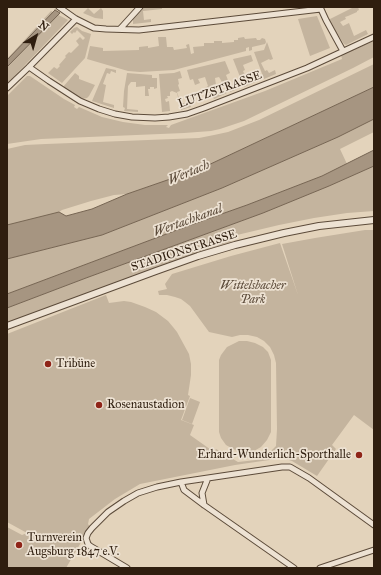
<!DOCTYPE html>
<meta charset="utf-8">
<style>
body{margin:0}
#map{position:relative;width:381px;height:575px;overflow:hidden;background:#e3d3bb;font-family:"IM FELL Great Primer",serif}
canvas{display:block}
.frame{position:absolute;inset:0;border:8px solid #2f1e0f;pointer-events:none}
.north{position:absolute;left:16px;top:16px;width:40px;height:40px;-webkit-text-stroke:3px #ede2d3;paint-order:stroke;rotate:37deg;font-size:11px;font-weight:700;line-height:16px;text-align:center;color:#2f1e0f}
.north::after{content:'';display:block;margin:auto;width:14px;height:18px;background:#2f1e0f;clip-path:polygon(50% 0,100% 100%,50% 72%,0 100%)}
</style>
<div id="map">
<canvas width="381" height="575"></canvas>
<div class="frame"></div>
<div class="north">N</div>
</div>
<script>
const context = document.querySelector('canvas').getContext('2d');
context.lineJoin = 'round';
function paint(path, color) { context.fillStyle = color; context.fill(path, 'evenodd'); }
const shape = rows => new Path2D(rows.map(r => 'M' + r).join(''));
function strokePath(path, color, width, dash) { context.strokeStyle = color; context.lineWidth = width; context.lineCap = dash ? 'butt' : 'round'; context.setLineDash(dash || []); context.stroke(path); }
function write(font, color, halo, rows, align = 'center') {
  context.font = font + ' "IM FELL Great Primer",serif'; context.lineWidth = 3.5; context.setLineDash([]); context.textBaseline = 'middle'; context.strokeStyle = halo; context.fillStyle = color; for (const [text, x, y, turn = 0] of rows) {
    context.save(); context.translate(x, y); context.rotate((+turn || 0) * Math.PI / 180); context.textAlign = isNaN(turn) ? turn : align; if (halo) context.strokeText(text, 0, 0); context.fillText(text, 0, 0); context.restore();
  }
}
paint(shape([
 [145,7,162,7,162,9,143,11,144,20,151,19,151,22,133,24,133,19],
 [354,7,358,7,359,10,357,11,357,12,348,16,345,17,346,19,340,22,343,26,349,23,354,36,366,30,368,34,346,45,344,44,328,20],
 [88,8,94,14,101,8,103,11,103,19,95,18,83,13],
 [51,11,68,20,7,84,7,59],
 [317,16,330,48,310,56,298,19],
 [77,27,82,31,91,34,85,58,62,83,48,73,54,67,57,69,60,66,59,65,66,57,65,56,69,52,71,53,79,45,76,41,80,37,83,40,85,38,77,30,75,33,74,32,72,34,70,32,74,28],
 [158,37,166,37,167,47,173,47,174,50,187,48,186,45,189,44,191,54,194,53,193,47,204,46,204,43,214,43,214,41,222,41,222,43,234,42,234,40,238,40,238,38,244,37,245,39,256,38,257,40,260,40,262,38,265,39,266,42,265,44,252,47,252,50,249,51,249,47,246,48,246,51,174,70,140,72,128,71,87,59,90,46,103,48,103,51,139,50,139,47,148,46,148,48,159,46],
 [374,41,374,57,353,68,244,121,220,129,211,131,184,133,41,139,7,144,7,96,27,76,30,76,64,99,75,105,74,107,77,109,79,107,102,117,123,122,145,125,168,125,166,127,169,128,171,125,265,91,342,59,341,55],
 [267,42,273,59,270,60,269,59,261,63,265,71,267,70,269,73,275,70,276,74,264,79,254,52,264,50],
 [251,55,253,61,243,65,245,70,243,71,248,81,259,77,260,80,244,87,233,59],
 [225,61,230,73,226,75,231,88,239,85,240,88,230,92,225,81,222,82,219,77,215,78,216,85,215,86,216,88,214,89,216,94,225,90,227,93,214,99,212,95,209,97,205,88,208,86,205,77,198,79,200,83,195,85,193,79,190,80,187,70],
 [374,64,374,87,202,168,127,194,114,195,91,201,62,210,59,212,7,225,7,149,25,145,46,144,199,138,214,135,228,132,259,120],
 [106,68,116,70,116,73,111,71,110,74,107,73,103,84,106,85,103,102,114,105,114,108,92,101],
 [180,71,182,78,178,79,179,84,178,85,180,91,177,92,179,98,182,98,181,99,183,103,184,103,185,105,190,103,191,107,181,110,177,93,172,91,170,92,170,96,167,96,168,98,165,99,166,102,169,101,170,111,162,112,159,74,174,73],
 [75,73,79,76,79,79,95,85,89,96,87,98,82,99,63,87],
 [127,73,152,75,152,78,157,78,157,88,154,89,154,87,150,87,150,89,148,89,149,96,145,96,145,86,136,87,136,82,131,82,128,86,127,109,138,110,138,112,124,111,125,108,123,107,124,91],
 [374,119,374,132,340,149,347,164,322,176,247,205,185,227,7,294,7,259,102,235,222,188,338,137],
 [374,166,374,211,347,213,314,218,279,225,237,235,226,241,238,242,235,245,7,325,7,308,86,278,263,213,329,186],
 [365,230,374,230,374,430,354,415,332,445,336,449,317,476,292,461,283,458,235,465,140,484,115,499,89,519,88,524,90,527,66,568,7,568,7,527,22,535,27,533,7,522,7,334,106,295,109,303,124,301,131,302,145,307,156,312,168,321,173,327,177,332,189,354,191,364,191,375,188,395,190,396,181,420,194,425,190,435,214,452,216,449,238,462,256,460,270,452,276,446,277,429,276,363,274,355,270,347,264,341,257,337,248,335,240,335,232,337,209,332,190,306,185,302,181,299,175,297,167,295,159,295,158,291,167,289,165,284,172,274,231,256,280,243,298,295,282,244,315,238],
 [239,341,247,341,255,343,263,347,268,352,271,360,271,432,267,440,261,447,254,451,244,453,235,450,226,445,221,438,219,432,219,360,221,355,227,347],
 [190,398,200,402,192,424,182,420]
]), '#c4b49e');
const water = shape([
 [55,10,60,13,7,67,7,60,55,10],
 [374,87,374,119,338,137,222,188,102,235,7,259,7,225,59,212,66,216,92,209,127,194,202,168,374,87],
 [374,150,374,166,329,186,263,213,86,278,7,308,7,294,185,227,247,205,322,176,374,150]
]);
paint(water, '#a69581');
strokePath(water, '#766553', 1);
const minor = shape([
 [59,7,76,19,94,28,106,29,139,30,261,16,321,9],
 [320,7,326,20,343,51],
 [120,29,140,7],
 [29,67,49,81,80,101,99,109,115,114,132,117,155,118,169,117,187,114,204,108,307,68,374,37],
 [7,88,29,67,76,19],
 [181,482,184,490,204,505,294,568],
 [204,505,202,493,208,478],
 [127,568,90,546,88,544,86,538,88,533,92,528,108,512,124,501,138,493,157,487,181,482,282,467,290,467,309,478,374,525],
 [320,568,374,550]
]);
const tertiary = shape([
 [7,326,156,271,198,256,235,245,284,233,319,226,374,220]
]);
strokePath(minor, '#5c4b3a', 7);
strokePath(tertiary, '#5c4b3a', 8);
strokePath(minor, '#ede2d3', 5);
strokePath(tertiary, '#ede2d3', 6);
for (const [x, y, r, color] of [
 [48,364,4,"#8f2418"],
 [99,405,4,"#8f2418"],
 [359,455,4,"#8f2418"],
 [19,545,4,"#8f2418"]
]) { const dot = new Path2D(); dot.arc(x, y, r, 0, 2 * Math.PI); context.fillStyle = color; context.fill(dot); strokePath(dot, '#ede2d3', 1.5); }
write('12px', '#2f1e0f', '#ede2d3', [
 ["LUTZSTRASSE",220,90,-20],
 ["STADIONSTRASSE",184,251,-18]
]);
write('italic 12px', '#5c4b3a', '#ede2d3', [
 ["Wittelsbacher",253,286],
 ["Park",253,300]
]);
write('12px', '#2f1e0f', '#ede2d3', [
 ["Tribüne",56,364],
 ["Rosenaustadion",107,405],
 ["Erhard-Wunderlich-Sporthalle",351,455,"right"],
 ["Turnverein",27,538],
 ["Augsburg 1847 e.V.",27,552]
], 'left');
write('italic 13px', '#594837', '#ede2d3', [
 ["Wertach",189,173,-23],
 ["Wertachkanal",188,221,-20]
]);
</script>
